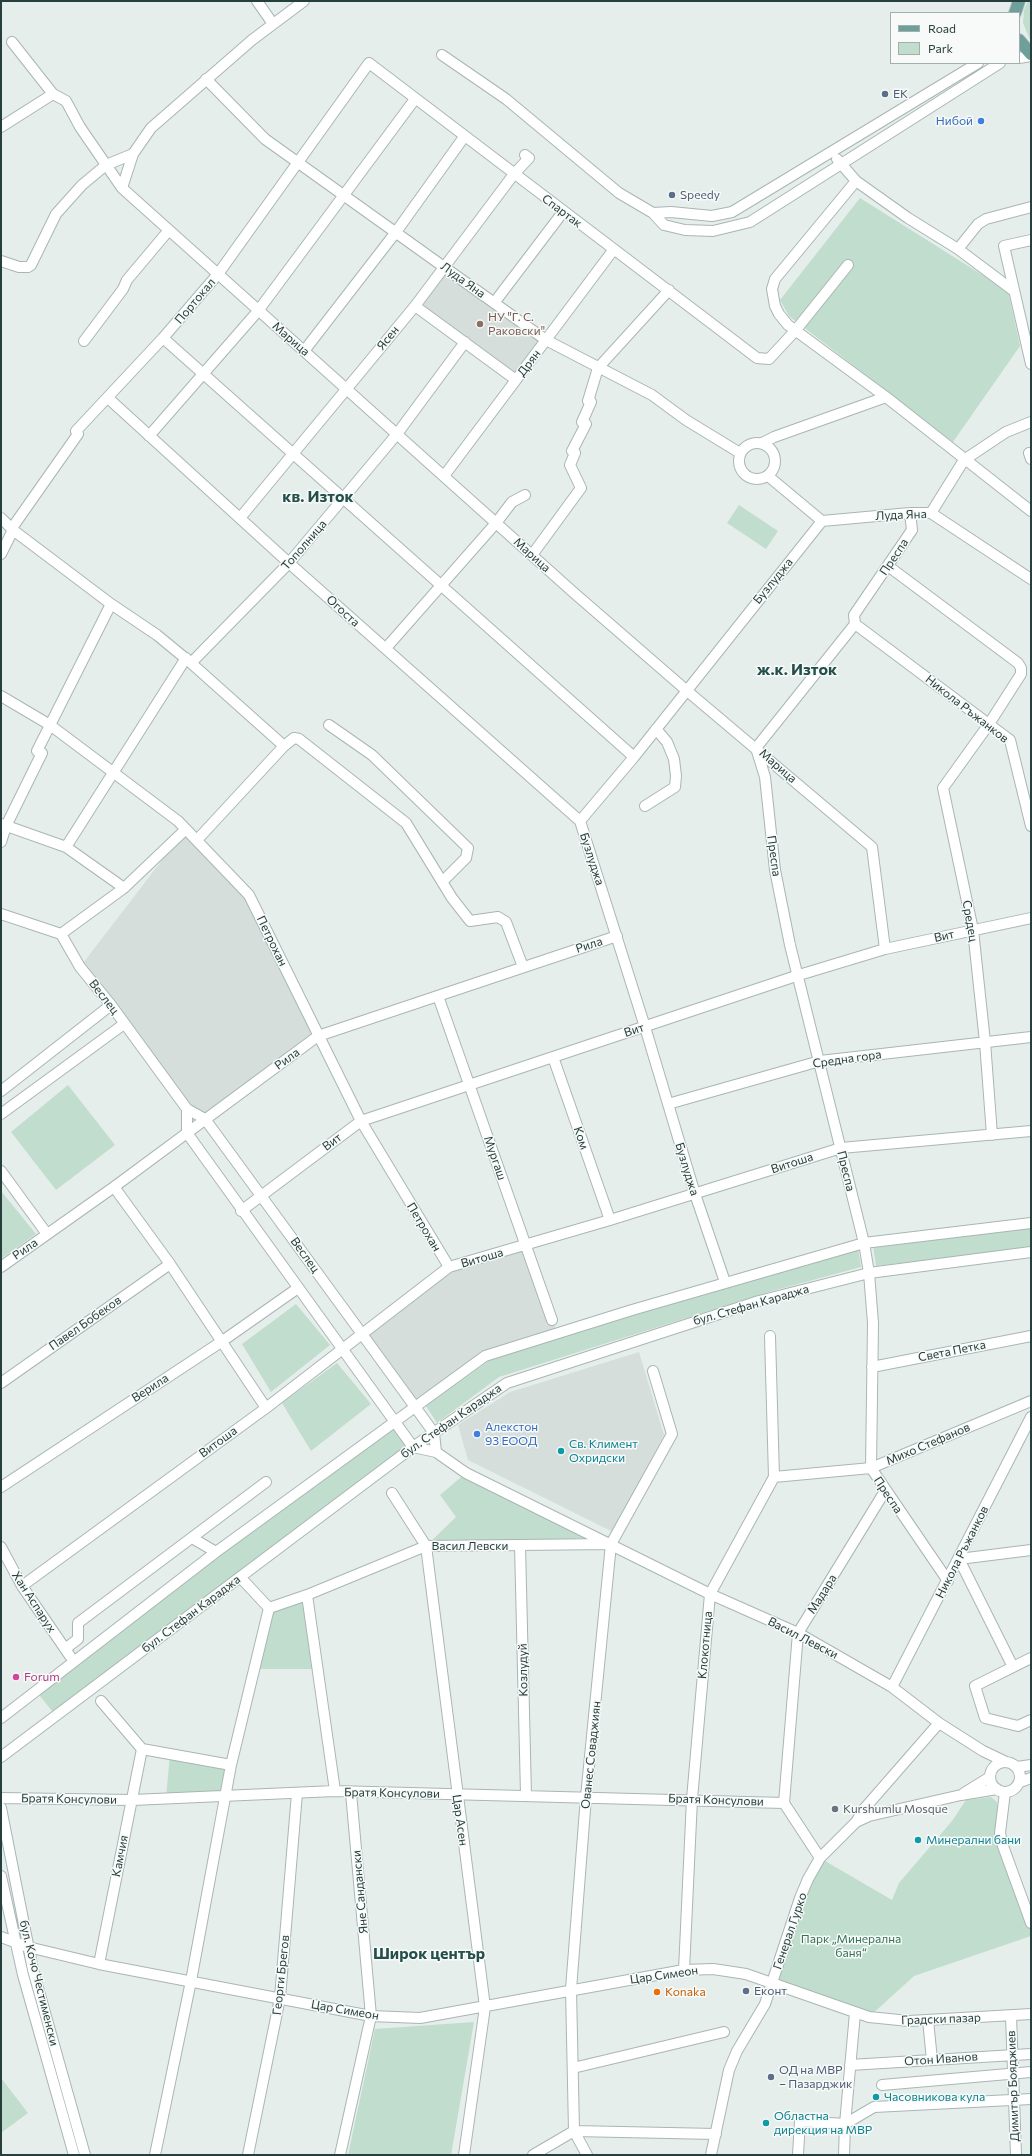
<!DOCTYPE html>
<meta charset="utf-8">
<style>
body{margin:0}
#map{position:relative;width:1032px;height:2156px;overflow:hidden;background:#e6eeec;font-family:Commissioner,sans-serif}
canvas{display:block}
.frame{position:absolute;inset:0;border:2px solid #263f3c;pointer-events:none}
.legend{position:absolute;left:890px;top:12px;width:130px;height:52px;box-sizing:border-box;background:#f7faf9;border:1px solid #a3afad;margin:0;padding:5px 7px;list-style:none;font-size:12px;color:#263f3c}
.legend li{display:flex;align-items:center;gap:8px;height:20px}
.legend b{width:20px;border:1px solid #a3afad}
</style>
<div id="map">
<canvas width="1032" height="2156"></canvas>
<div class="frame"></div>
<ul class="legend">
<li><b style="height:5px;background:#6f9f9a"></b>Road</li>
<li><b style="height:11px;background:#c1ddcd"></b>Park</li>
</ul>
</div>
<script>
const context = document.querySelector('canvas').getContext('2d');
context.lineJoin = 'round';
function paint(path, color) { context.fillStyle = color; context.fill(path, 'evenodd'); }
const shape = rows => new Path2D(rows.map(r => 'M' + r).join(''));
function strokePath(path, color, width, dash) { context.strokeStyle = color; context.lineWidth = width; context.lineCap = dash ? 'butt' : 'round'; context.setLineDash(dash || []); context.stroke(path); }
function write(font, color, halo, rows, align = 'center') {
  context.font = font + ' Commissioner,sans-serif'; context.lineWidth = 3; context.setLineDash([]); context.textBaseline = 'middle'; context.strokeStyle = halo; context.fillStyle = color; for (const [text, x, y, turn = 0] of rows) {
    context.save(); context.translate(x, y); context.rotate((+turn || 0) * Math.PI / 180); context.textAlign = isNaN(turn) ? turn : align; if (halo) context.strokeText(text, 0, 0); context.fillText(text, 0, 0); context.restore();
  }
}
paint(shape([
 [445,273,539,341,515,375,421,307],
 [186,829,249,895,318,1036,205,1119,141,1053,80,967],
 [525,1246,557,1333,485,1356,416,1408,362,1334,449,1267],
 [639,1352,664,1435,613,1532,468,1460,458,1425,510,1392]
]), '#d5dedb');
paint(shape([
 [1028,1,1031,1,1031,42,1023,23,1024,10],
 [860,198,1008,291,1020,346,953,442,789,316,780,300],
 [739,505,778,531,766,549,727,523],
 [68,1085,115,1145,56,1190,11,1132],
 [1,1191,36,1234,1,1259],
 [1031,1226,1031,1248,876,1266,873,1245],
 [858,1248,861,1267,772,1291,499,1377,437,1423,426,1406,490,1360,639,1312],
 [296,1304,330,1345,271,1392,242,1344],
 [337,1363,371,1404,311,1451,282,1403],
 [395,1422,413,1447,56,1716,36,1691],
 [466,1473,611,1544,426,1546,456,1517,440,1495],
 [307,1595,318,1669,254,1669,269,1608],
 [170,1754,231,1765,226,1796,166,1798],
 [991,1797,997,1802,997,1832,1031,1925,1031,1936,914,1976,869,2017,772,1983,820,1858,892,1900,899,1883,952,1821,966,1800],
 [474,2022,451,2155,348,2155,375,2029],
 [1,2078,28,2113,1,2133]
]), '#c1ddcd');
const minor = shape([
 [257,1,273,24],
 [12,42,53,94,66,101,80,127,122,188,573,592,686,690,872,847,885,949],
 [442,55,506,99,619,193,653,213,664,225,685,230,713,231,750,222,1000,63],
 [1019,58,1031,56],
 [206,79,265,139,546,340,652,395,686,420,740,453],
 [1,127,53,94],
 [837,159,856,181,908,218,958,249,1014,291],
 [856,181,775,279,772,289,775,306,779,314,788,325,886,397,1031,511],
 [122,188,133,154,151,128,252,40,304,1],
 [653,213,671,212,712,216,732,212,978,63],
 [1031,240,1004,246,1031,364],
 [958,249,978,224,986,219,1031,207],
 [1,261,19,267,28,267,31,265,56,214,82,185,106,165,133,154],
 [494,303,563,212],
 [415,306,516,380],
 [163,338,634,757],
 [84,341,123,289,127,280,169,230],
 [304,351,396,232,464,137],
 [108,398,289,563,580,821],
 [149,436,258,311,415,99],
 '739 461a18 18 0 1 1 36 0a18 18 0 1 1-36 0Z',
 [762,443,774,437,886,397],
 [1029,453,1031,459],
 [444,476,614,249],
 [768,476,822,521,910,513,931,513,1031,579],
 [910,513,912,530,854,615,855,624,756,748,765,777,775,870,790,945,864,1243,869,1273,873,1323,871,1468,948,1581],
 [931,513,964,460,1006,432,1031,422],
 [1,518,13,530,111,604,157,635,191,663,284,746,294,738,299,739,406,823,452,898,470,921,498,917,506,922,523,967],
 [240,518,415,306,514,174,529,158,525,155],
 [12,528,78,434,76,431,163,338,218,274,369,63,757,358,769,359,795,331,848,265],
 [1,554,13,530],
 [532,555,581,488,570,465,575,453,572,451,586,424,582,422,591,402,588,401,598,368,669,290],
 [888,566,1018,663,1021,668,1021,674,989,724,943,788,973,930,985,1042,992,1135],
 [855,624,1010,740,1031,826],
 [386,648,496,523,512,502,525,495],
 [191,663,289,563,397,434,465,342],
 [1,696,50,725,178,821,249,895,361,1121,449,1267],
 [329,725,372,755,468,848,466,858,442,882],
 [645,806,675,787,676,776,674,759,667,742,656,729],
 [580,821,645,1027,695,1194,725,1282],
 [580,821,634,757,822,521],
 [1,824,66,847,124,888],
 [197,840,284,746],
 [1,842,6,826,42,753,37,751,111,604],
 [66,847,186,658],
 [1,914,61,934,80,967,111,1005,187,1109,205,1119,362,1334,434,1433,436,1452],
 [61,934,124,888,186,829],
 [438,996,552,1320],
 [553,1057,610,1220],
 [1,1091,111,1005],
 [668,1104,820,1061,1031,1037],
 [187,1109,187,1133,413,1447,436,1452,466,1473,710,1594,798,1633,892,1687,939,1723,983,1751,1006,1762],
 [1,1114,124,1024],
 [1,1171,47,1234],
 [114,1187,170,1264,266,1408],
 [241,1211,361,1121,799,975,885,949,1031,918],
 [1,1267,114,1187,318,1036,617,936],
 [872,1367,1031,1336],
 [1,1383,170,1264],
 [774,1477,871,1468,1031,1401],
 [1,1487,221,1342,298,1288],
 [392,1493,426,1546,485,2007,464,2155],
 [192,1538,216,1552],
 [520,1545,526,1795],
 [1,1547,22,1586,70,1656],
 [22,1586,266,1408,449,1267,610,1220,841,1148,1031,1131],
 [307,1595,335,1791],
 [269,1608,307,1595,426,1546,609,1544],
 [65,1649,78,1639,78,1623,266,1482],
 [1031,1658,975,1686,985,1718,1018,1726,1031,1720],
 [1013,1667,959,1559,1031,1550],
 [892,1687,1031,1417],
 [101,1701,142,1749,231,1765],
 [1,1718,216,1552,485,1356,632,1310,864,1243,1031,1223],
 [1,1757,413,1447,507,1383,759,1301,869,1273,1031,1252],
 '990 1777a15 15 0 1 1 30 0a15 15 0 1 1-30 0Z',
 [1017,1767,1031,1765],
 [1020,1782,1031,1778],
 [1005,1792,1000,1833,1003,1846,1031,1923],
 [964,1793,990,1777],
 [1,1798,132,1800,335,1791,784,1803],
 [784,1803,798,1633,885,1491],
 [784,1803,820,1858],
 [1,1808,33,1970,85,2155],
 [856,1822,864,1809,939,1723],
 [1,1876,23,1975,74,2155],
 [1,1937,28,1947,99,1964,371,2016,420,2018,684,1970,713,1969,746,1974,869,2017,909,2021,1031,2014],
 [99,1964,142,1749],
 [684,1970,692,1799,710,1594,774,1477,770,1336],
 [1011,2016,1016,2155],
 [928,2020,932,2060],
 [850,2065,1031,2054],
 [573,2068,724,2032],
 [882,2085,1031,2072],
 [845,2124,874,2107,1031,2099],
 [845,2124,855,2013],
 [155,2155,191,1981,231,1765,269,1608,240,1577],
 [248,2155,280,1998,297,1793],
 [340,2155,371,2016,351,1793],
 [533,2155,574,2131,716,2134],
 [587,2155,574,2131,571,1989,586,1797,611,1544,672,1434,653,1371],
 [711,2155,729,2070,737,2051,765,2004,800,1898,808,1879,820,1858,856,1822,869,1816,961,1795,997,1789],
 [798,2155,800,2121,845,2124,844,2155]
]);
const major = shape([
 [1015,13,1019,1],
 [1019,40,1031,54]
]);
strokePath(minor, '#a9b6b4', 12);
strokePath(major, '#c2c9c8', 14);
strokePath(minor, '#fff', 10);
strokePath(major, '#6f9f9a', 12);
for (const [x, y, r, color] of [
 [885,94,4,"#5c6f8a"],
 [981,121,4,"#3f7fe0"],
 [672,195,4,"#5c6f8a"],
 [480,324,4,"#8d6e63"],
 [477,1434,4,"#3f7fe0"],
 [561,1451,4,"#0f9aa8"],
 [16,1677,4,"#d1479c"],
 [835,1809,4,"#6b7280"],
 [918,1840,4,"#0f9aa8"],
 [746,1991,4,"#5c6f8a"],
 [657,1992,4,"#e8710a"],
 [771,2077,4,"#5c6f8a"],
 [876,2097,4,"#0f9aa8"],
 [766,2123,4,"#0f9aa8"]
]) { const dot = new Path2D(); dot.arc(x, y, r, 0, 2 * Math.PI); context.fillStyle = color; context.fill(dot); strokePath(dot, '#f7faf9', 1.5); }
write('12px', '#4e5e75', '#f7faf9', [
 ["ЕК",893,94],
 ["Speedy",680,195],
 ["Еконт",754,1991],
 ["ОД на МВР",779,2070],
 ["– Пазарджик",779,2084]
], 'left');
write('12px', '#366cbe', '#f7faf9', [
 ["Нибой",973,121],
 ["Алекстон",485,1427,"left"],
 ["93 ЕООД",485,1441,"left"]
], 'right');
write('12px', '#263f3c', '#f7faf9', [
 ["Спартак",562,211,37],
 ["Луда Яна",463,280,36],
 ["Портокал",195,301,-50],
 ["Ясен",388,338,-51],
 ["Марица",291,339,41],
 ["Дрян",529,363,-53],
 ["Луда Яна",901,515,-2],
 ["Тополница",304,545,-49],
 ["Марица",532,555,42],
 ["Преспа",894,557,-56],
 ["Бузлуджа",773,581,-51],
 ["Огоста",343,611,42],
 ["Никола Ръжанков",967,709,38],
 ["Марица",778,766,41],
 ["Преспа",774,856,82],
 ["Бузлуджа",592,859,72],
 ["Средец",970,921,80],
 ["Вит",944,936,-12],
 ["Петрохан",272,941,64],
 ["Рила",589,945,-18],
 ["Веслец",104,997,52],
 ["Вит",634,1030,-18],
 ["Рила",287,1059,-36],
 ["Средна гора",847,1059,-8],
 ["Ком",581,1138,71],
 ["Вит",332,1142,-37],
 ["Мургаш",495,1158,71],
 ["Витоша",792,1163,-18],
 ["Бузлуджа",687,1169,73],
 ["Преспа",846,1171,76],
 ["Петрохан",424,1227,59],
 ["Рила",25,1249,-35],
 ["Веслец",305,1255,54],
 ["Витоша",482,1258,-16],
 ["бул. Стефан Караджа",751,1305,-16],
 ["Павел Бобеков",85,1323,-35],
 ["Света Петка",952,1351,-11],
 ["Верила",150,1388,-33],
 ["бул. Стефан Караджа",451,1421,-35],
 ["Витоша",218,1442,-36],
 ["Михо Стефанов",928,1444,-23],
 ["Преспа",888,1495,56],
 ["Васил Левски",470,1546],
 ["Никола Ръжанков",962,1552,-63],
 ["Мадара",822,1594,-58],
 ["Хан Аспарух",34,1602,57],
 ["бул. Стефан Караджа",191,1614,-37],
 ["Васил Левски",803,1638,27],
 ["Клокотница",705,1645,-85],
 ["Козлудуй",523,1670,-91],
 ["Ованес Соваджиян",591,1755,-84],
 ["Братя Консулови",392,1793,1],
 ["Братя Консулови",69,1799,1],
 ["Братя Консулови",716,1800,2],
 ["Цар Асен",460,1820,82],
 ["Камчия",120,1856,-79],
 ["Яне Сандански",360,1892,-95],
 ["Генерал Гурко",790,1931,-71],
 ["Георги Брегов",281,1975,-84],
 ["Цар Симеон",664,1975,-8],
 ["бул. Кочо Честименски",39,1983,76],
 ["Цар Симеон",345,2010,10],
 ["Градски пазар",941,2019,-2],
 ["Отон Иванов",941,2059,-4],
 ["Димитър Бояджиев",1013,2086,-92]
]);
write('12px', '#785e54', '#f7faf9', [
 ["НУ \"Г. С.",488,317],
 ["Раковски\"",488,331]
], 'left');
write('12px', '#0d838f', '#f7faf9', [
 ["Св. Климент",569,1444],
 ["Охридски",569,1458],
 ["Минерални бани",926,1840],
 ["Часовникова кула",884,2097],
 ["Областна",774,2116],
 ["дирекция на МВР",774,2130]
], 'left');
write('12px', '#b23c85', '#f7faf9', [
 ["Forum",24,1677]
], 'left');
write('12px', '#5b616d', '#f7faf9', [
 ["Kurshumlu Mosque",843,1809]
], 'left');
write('12px', '#347355', '#f7faf9', [
 ["Парк „Минерална",851,1939],
 ["баня“",851,1953]
]);
write('12px', '#c56008', '#f7faf9', [
 ["Konaka",665,1992]
], 'left');
write('bold 16px', '#24504b', '#f7faf9', [
 ["кв. Изток",318,497],
 ["ж.к. Изток",797,670],
 ["Широк център",429,1954]
]);
</script>
